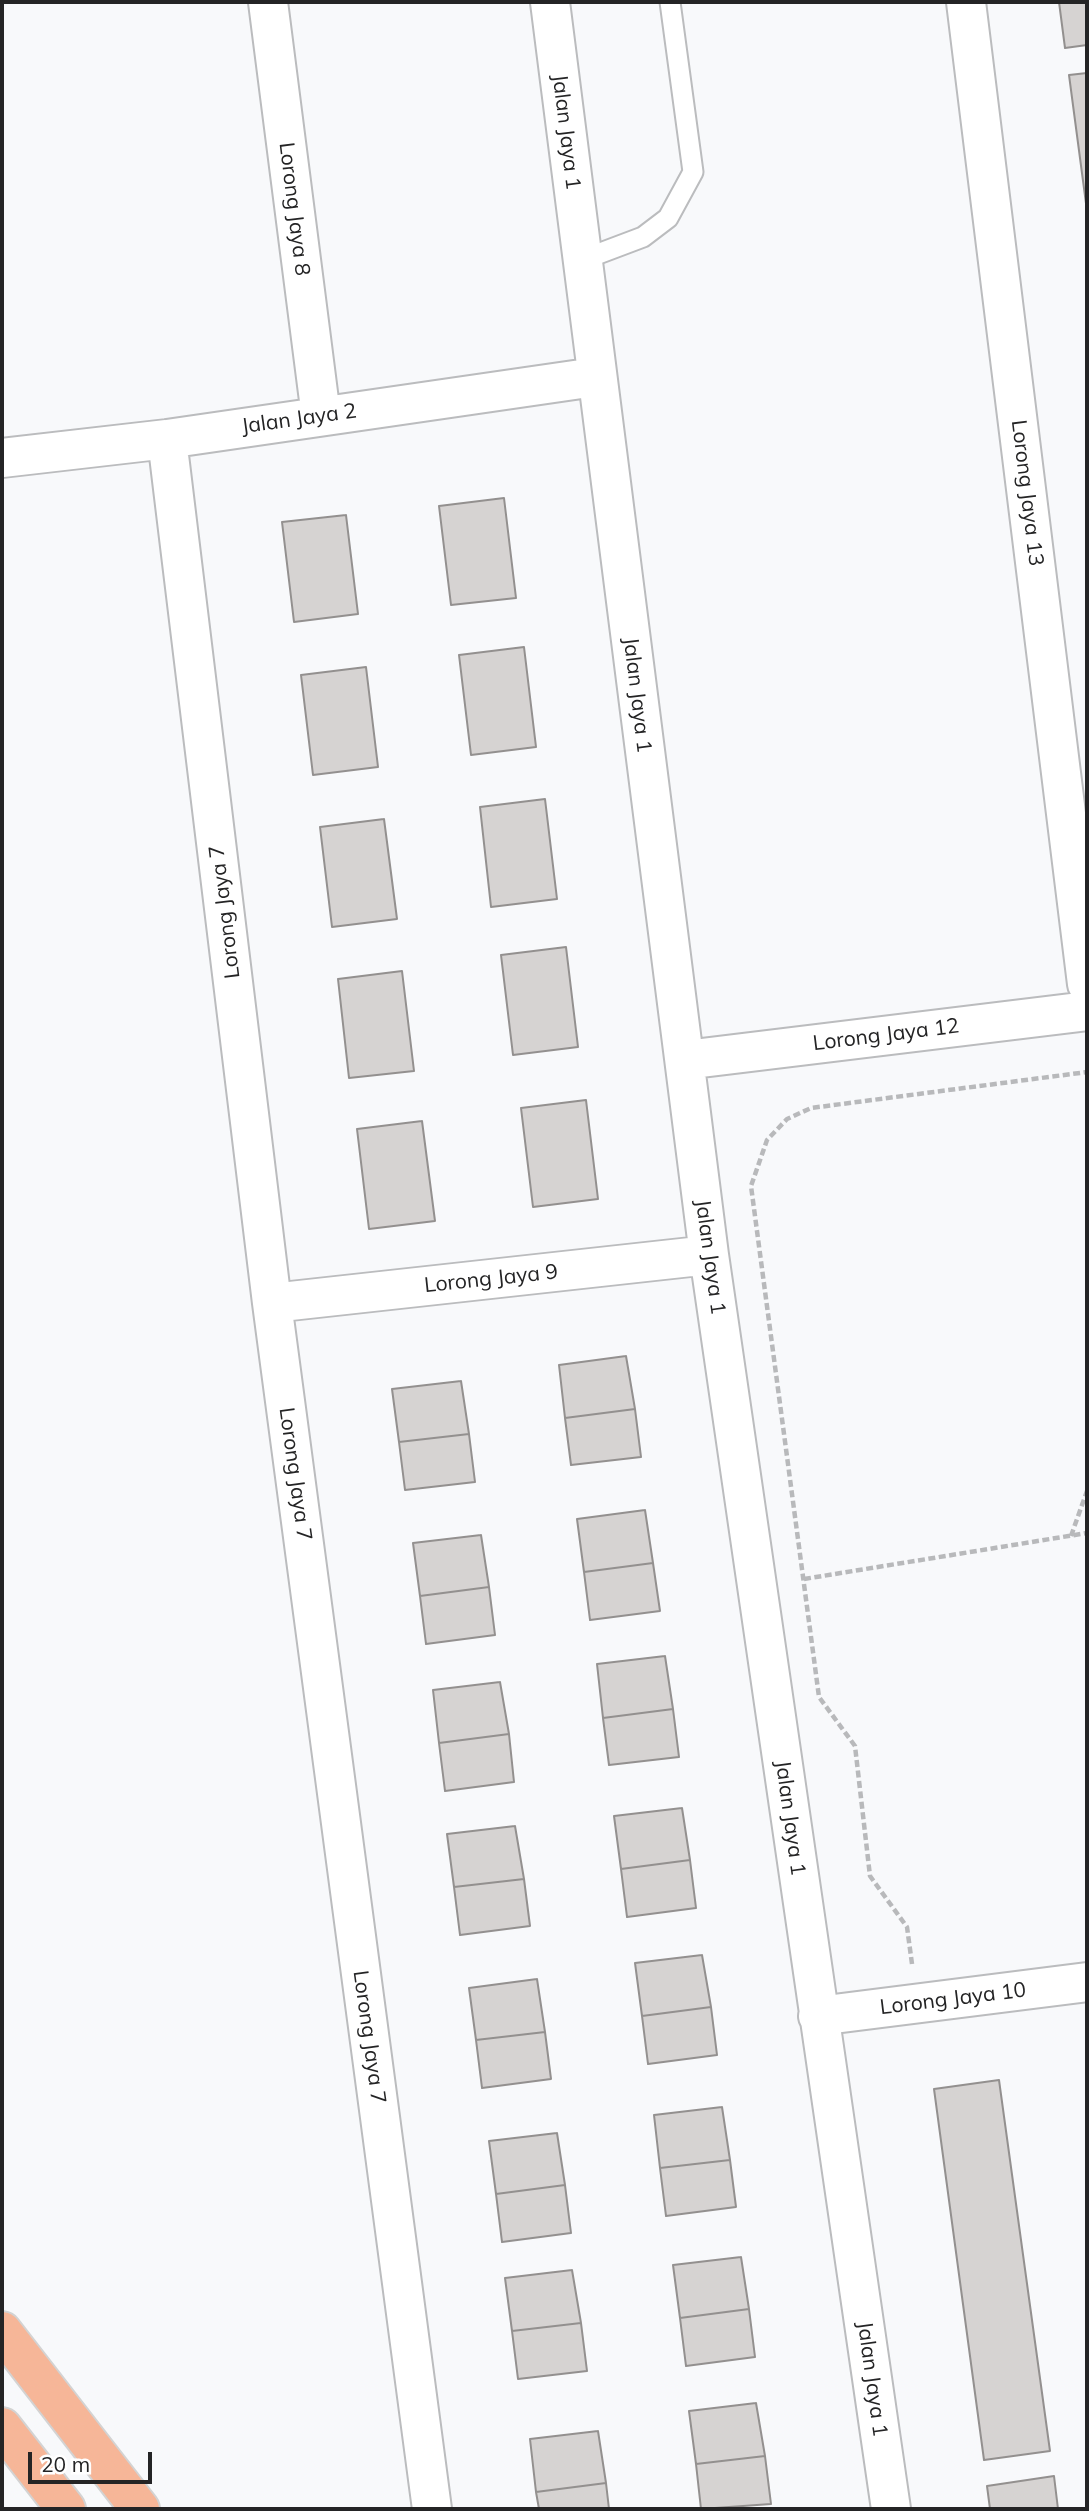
<!DOCTYPE html>
<style>
body{margin:0}
#map{position:relative;width:1089px;height:2511px;overflow:hidden;background:#f8f9fb;font-family:Mulish,sans-serif}
canvas{display:block}
.frame{position:absolute;inset:0;border:4px solid #242425;pointer-events:none}
.scale{position:absolute;left:28px;top:2452px;width:124px;height:32px;box-sizing:border-box;border:4px solid #242425;border-top:0;padding-left:9px;font-size:21px;line-height:24px;white-space:nowrap;color:#242425;-webkit-text-stroke:5px #fff;paint-order:stroke}
</style>
<div id="map">
<canvas width="1089" height="2511"></canvas>
<div class="frame"></div>
<div class="scale">20 m</div>
</div>
<script>
const context = document.querySelector('canvas').getContext('2d');
context.lineJoin = 'round';
function paint(path, color) { context.fillStyle = color; context.fill(path, 'evenodd'); }
const shape = rows => new Path2D(rows.map(r => 'M' + r).join(''));
function strokePath(path, color, width, dash) { context.strokeStyle = color; context.lineWidth = width; context.lineCap = dash ? 'butt' : 'round'; context.setLineDash(dash || []); context.stroke(path); }
function write(font, color, halo, rows, align = 'center') {
  context.font = font + ' Mulish,sans-serif'; context.lineWidth = 6; context.setLineDash([]); context.textBaseline = 'middle'; context.strokeStyle = halo; context.fillStyle = color; for (const [text, x, y, turn = 0] of rows) {
    context.save(); context.translate(x, y); context.rotate((+turn || 0) * Math.PI / 180); context.textAlign = isNaN(turn) ? turn : align; if (halo) context.strokeText(text, 0, 0); context.fillText(text, 0, 0); context.restore();
  }
}
const building = shape([
 [1059,2,1087,2,1087,45,1065,48,1059,2],
 [1087,73,1087,211,1069,75,1087,73],
 [504,498,516,598,451,605,439,506,504,498],
 [346,515,358,614,294,622,282,522,346,515],
 [524,647,536,747,471,755,459,655,524,647],
 [366,667,378,767,313,775,301,675,366,667],
 [545,799,557,899,491,907,480,807,545,799],
 [384,819,397,919,332,927,320,827,384,819],
 [566,947,578,1047,513,1055,501,955,566,947],
 [402,971,414,1071,349,1078,338,979,402,971],
 [586,1100,598,1199,533,1207,521,1108,586,1100],
 [422,1121,435,1221,369,1229,357,1129,422,1121],
 [626,1356,635,1409,565,1418,559,1365,626,1356],
 [461,1381,469,1434,399,1442,392,1389,461,1381],
 [635,1409,641,1457,571,1465,565,1418,635,1409],
 [469,1434,475,1482,405,1490,399,1442,469,1434],
 [645,1510,653,1563,584,1572,577,1519,645,1510],
 [481,1535,489,1587,420,1596,413,1543,481,1535],
 [653,1563,660,1611,590,1620,584,1572,653,1563],
 [489,1587,495,1635,426,1644,420,1596,489,1587],
 [665,1656,673,1709,603,1718,597,1664,665,1656],
 [500,1682,509,1734,439,1743,433,1690,500,1682],
 [673,1709,679,1757,609,1765,603,1718,673,1709],
 [509,1734,514,1782,445,1791,439,1743,509,1734],
 [682,1808,690,1860,621,1869,614,1816,682,1808],
 [515,1826,524,1879,454,1887,447,1834,515,1826],
 [690,1860,696,1908,627,1917,621,1869,690,1860],
 [524,1879,530,1926,460,1935,454,1887,524,1879],
 [702,1955,711,2007,642,2016,635,1963,702,1955],
 [537,1979,545,2032,476,2040,469,1988,537,1979],
 [711,2007,717,2055,648,2064,642,2016,711,2007],
 [545,2032,551,2079,482,2088,476,2040,545,2032],
 [999,2080,1050,2451,984,2460,934,2089,999,2080],
 [722,2107,730,2160,660,2168,654,2115,722,2107],
 [557,2133,565,2185,496,2194,489,2141,557,2133],
 [730,2160,736,2207,666,2216,660,2168,730,2160],
 [565,2185,571,2233,502,2242,496,2194,565,2185],
 [741,2257,749,2309,680,2318,673,2265,741,2257],
 [572,2270,581,2323,512,2331,505,2278,572,2270],
 [749,2309,755,2357,686,2366,680,2318,749,2309],
 [581,2323,587,2371,518,2379,512,2331,581,2323],
 [756,2403,765,2456,696,2464,689,2411,756,2403],
 [598,2431,606,2483,536,2492,530,2439,598,2431],
 [765,2456,771,2504,701,2509,696,2464,765,2456],
 [1054,2476,1058,2509,990,2509,987,2486,1054,2476],
 [606,2483,609,2509,539,2509,536,2492,606,2483]
]);
paint(building, '#d6d3d2');
strokePath(building, '#93908f', 2);
const service = shape([
 [582,260,643,237,668,218,693,172,670,2]
]);
const minor = shape([
 [268,2,321,416],
 [550,2,709,1255,891,2509],
 [966,2,1087,984],
 [167,439,272,1303,432,2509],
 [2,458,167,439,595,377],
 [685,1060,1087,1011],
 [272,1303,709,1255],
 [818,2016,1087,1982]
]);
const trunk = shape([
 [2,2331,140,2509],
 [2,2427,66,2509]
]);
strokePath(service, '#bbbcbe', 23);
strokePath(minor, '#bbbcbe', 42);
strokePath(trunk, '#d3d3d3', 42);
strokePath(shape([
 [1071,1536,1087,1491],
 [804,1579,1087,1533],
 [912,1964,907,1927,870,1876,855,1746,819,1697,751,1186,767,1140,787,1119,811,1108,1087,1072]
]), '#b8b9bb', 4.5, [7, 3.5]);
strokePath(service, '#fff', 19);
strokePath(minor, '#fff', 38);
strokePath(trunk, '#f6b698', 38);
write('21px', '#242425', '#fff', [
 ["Jalan Jaya 1",566,132,83],
 ["Lorong Jaya 8",294,209,83],
 ["Jalan Jaya 2",299,419,-8],
 ["Lorong Jaya 13",1027,493,83],
 ["Jalan Jaya 1",637,695,83],
 ["Lorong Jaya 7",225,912,-97],
 ["Lorong Jaya 12",886,1035,-7],
 ["Jalan Jaya 1",710,1257,82],
 ["Lorong Jaya 9",491,1279,-6],
 ["Lorong Jaya 7",295,1474,82],
 ["Jalan Jaya 1",790,1818,82],
 ["Lorong Jaya 10",953,1999,-7],
 ["Lorong Jaya 7",369,2037,82],
 ["Jalan Jaya 1",872,2379,82]
]);
</script>
